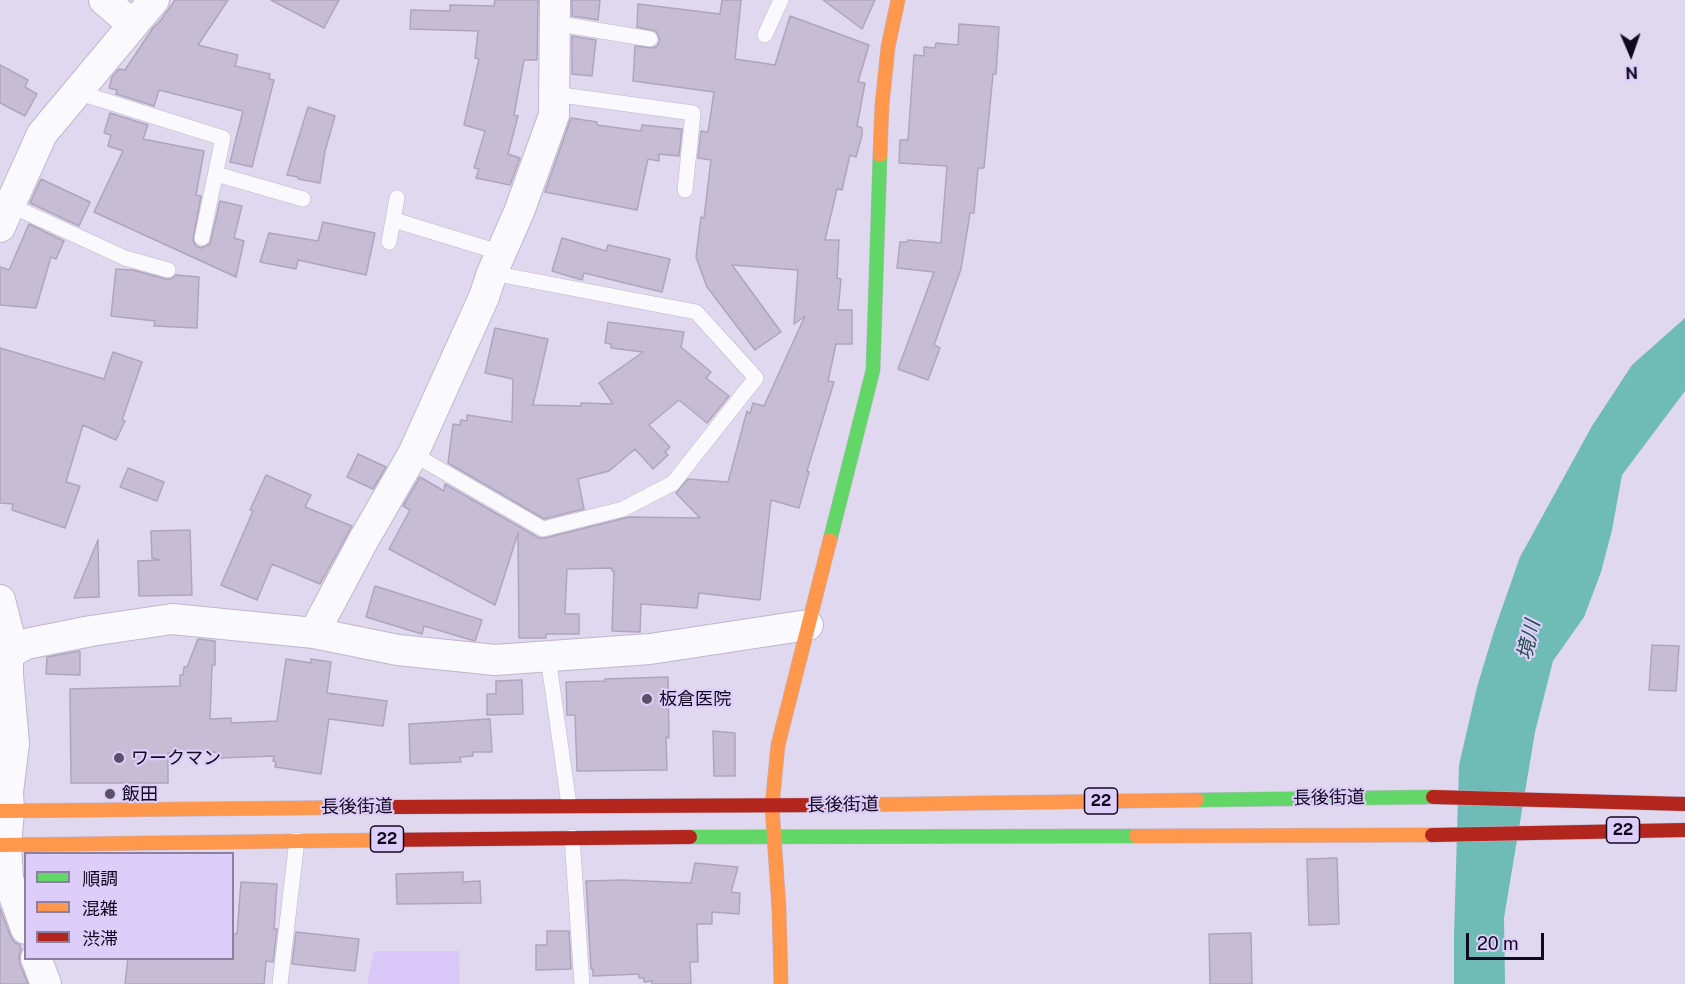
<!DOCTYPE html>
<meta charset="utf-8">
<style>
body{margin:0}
#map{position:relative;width:1685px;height:984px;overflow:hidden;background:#e0d8ef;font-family:"Public Sans","Noto Sans JP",sans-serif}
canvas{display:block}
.legend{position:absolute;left:24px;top:852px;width:210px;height:108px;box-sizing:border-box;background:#ddcef9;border:2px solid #8c7fa2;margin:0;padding:8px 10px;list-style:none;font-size:18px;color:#120820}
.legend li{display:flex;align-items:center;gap:12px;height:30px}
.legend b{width:30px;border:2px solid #8c7fa2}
.north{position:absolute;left:1601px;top:24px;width:60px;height:60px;-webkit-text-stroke:4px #ddcef9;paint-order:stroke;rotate:178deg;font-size:16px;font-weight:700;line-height:24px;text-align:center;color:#120820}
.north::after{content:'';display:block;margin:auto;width:21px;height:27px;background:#120820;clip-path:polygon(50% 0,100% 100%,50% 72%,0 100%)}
.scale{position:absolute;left:1466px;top:933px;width:78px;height:27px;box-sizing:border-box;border:3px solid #120820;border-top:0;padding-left:8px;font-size:18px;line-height:21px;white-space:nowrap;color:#120820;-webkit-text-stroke:4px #ddcef9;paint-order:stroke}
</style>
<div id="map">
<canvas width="1685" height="984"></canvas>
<ul class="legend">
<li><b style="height:8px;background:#63d668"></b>順調</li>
<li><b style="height:8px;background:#ff974d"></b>混雑</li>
<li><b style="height:8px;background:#b3261e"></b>渋滞</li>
</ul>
<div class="north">N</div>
<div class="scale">20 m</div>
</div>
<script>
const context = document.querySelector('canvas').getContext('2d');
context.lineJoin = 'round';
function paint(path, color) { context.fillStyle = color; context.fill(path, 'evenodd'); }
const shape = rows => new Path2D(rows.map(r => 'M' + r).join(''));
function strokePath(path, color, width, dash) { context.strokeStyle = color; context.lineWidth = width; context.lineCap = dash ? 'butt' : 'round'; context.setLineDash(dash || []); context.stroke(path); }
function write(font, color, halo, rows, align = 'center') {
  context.font = font + ' "Public Sans","Noto Sans JP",sans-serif'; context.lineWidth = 4.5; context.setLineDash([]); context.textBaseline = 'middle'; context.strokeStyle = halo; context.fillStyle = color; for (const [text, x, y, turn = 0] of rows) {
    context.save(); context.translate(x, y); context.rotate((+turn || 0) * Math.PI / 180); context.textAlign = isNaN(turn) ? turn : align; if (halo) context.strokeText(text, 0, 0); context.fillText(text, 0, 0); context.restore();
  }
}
paint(shape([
 [374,951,459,951,460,984,367,984]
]), '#d9c8f7');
paint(shape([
 [1685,318,1685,391,1622,475,1612,530,1601,572,1584,617,1553,661,1535,732,1504,918,1505,984,1454,984,1454,936,1459,765,1477,687,1494,631,1520,557,1592,426,1632,365]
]), '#6fbbb6');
const building = shape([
 [175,0,228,0,198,45,238,55,235,66,270,74,269,79,274,80,252,167,230,162,243,111,159,90,154,106,116,94,117,90,109,88,112,77,119,69,125,70,153,28,161,20,175,0],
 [271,0,339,0,324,28,271,0],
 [495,0,538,0,537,60,524,60,514,115,518,116,508,154,520,158,510,185,476,178,479,169,474,168,485,131,464,125,479,59,475,58,478,31,410,29,411,10,450,11,450,5,494,6,495,0],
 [572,0,600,0,598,20,572,16,572,0],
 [722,0,741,0,735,59,775,65,790,16,869,45,858,82,865,83,857,126,862,128,862,135,856,157,850,155,842,190,837,189,825,240,839,240,837,278,841,279,838,310,852,310,852,344,836,344,828,381,834,382,807,471,809,472,799,508,771,500,760,600,699,593,697,608,641,604,640,632,612,631,614,571,612,571,612,568,567,569,565,614,579,614,579,634,546,634,546,638,519,638,518,533,495,605,389,549,410,510,403,506,420,477,444,491,445,484,539,538,545,538,629,517,700,518,676,493,688,479,728,482,747,411,750,414,753,403,764,406,805,316,794,324,798,270,732,265,781,332,755,350,707,287,696,257,701,217,704,218,711,160,698,158,701,131,708,132,714,92,633,81,635,46,653,48,657,46,660,40,656,31,637,27,638,4,720,14,722,0],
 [823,0,875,0,862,29,823,0],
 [959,24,999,27,996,74,993,74,984,168,978,168,974,213,970,213,961,269,934,345,940,348,928,380,898,369,934,272,897,268,900,242,907,242,908,240,941,243,947,166,899,163,900,140,908,140,914,55,924,56,924,47,935,48,936,43,958,45,959,24],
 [572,36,596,40,592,76,572,74,572,36],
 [0,65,28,80,25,87,37,94,25,116,0,103,0,65],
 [308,107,335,116,325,151,320,183,298,179,298,177,287,175,308,107],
 [110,113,148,125,143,139,204,151,196,195,201,196,193,240,196,246,201,248,210,244,220,201,242,206,234,238,244,241,236,277,94,212,123,151,108,146,111,135,104,133,110,113],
 [571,118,597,122,597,125,641,131,642,125,682,129,679,156,659,154,659,161,648,159,637,210,545,192,571,118],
 [41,179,90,202,79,226,30,203,41,179],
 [323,222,375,233,366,275,298,260,296,269,260,262,269,233,318,241,323,222],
 [29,224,64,241,56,259,51,257,36,308,0,305,0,267,9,270,29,224],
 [562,238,606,251,608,245,670,259,662,292,584,273,582,280,552,271,562,238],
 [116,269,133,270,166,279,171,279,176,275,199,277,197,328,154,326,155,321,111,316,116,269],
 [608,322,684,332,681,347,711,372,706,378,729,396,707,423,679,400,649,425,670,447,665,452,668,455,653,469,635,449,609,471,578,479,584,509,544,519,448,463,453,424,460,425,461,420,467,421,467,415,512,422,513,379,485,373,495,328,548,339,533,405,581,406,581,403,613,404,599,383,643,352,611,348,611,344,605,343,608,322],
 [0,348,104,379,113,352,142,362,122,420,125,421,116,440,83,425,66,482,80,486,65,528,12,510,13,504,0,503,0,348],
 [358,454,386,467,373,489,347,477,358,454],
 [128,468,164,482,157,501,120,487,128,468],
 [266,475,311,495,305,507,352,526,320,584,272,564,257,600,221,585,253,511,250,510,266,475],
 [190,530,192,595,139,596,138,561,160,560,152,558,151,531,190,530],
 [98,540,99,597,74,598,98,540],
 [375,586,482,620,475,641,424,626,422,634,366,617,375,586],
 [198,639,215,641,215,665,212,665,210,719,231,718,231,723,277,721,286,659,311,663,311,659,331,662,327,693,387,701,383,726,329,719,321,774,275,767,276,762,273,761,274,756,220,758,220,752,168,753,168,783,71,783,70,689,180,686,180,675,183,675,184,667,187,667,198,639],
 [1652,645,1679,646,1676,691,1649,690,1652,645],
 [80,651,80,675,46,674,47,657,80,651],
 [668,677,669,738,666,737,667,770,577,771,575,715,567,715,566,682,605,681,605,679,668,677],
 [522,680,523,714,487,715,487,694,496,694,496,681,522,680],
 [490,719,492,752,473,752,473,756,460,757,461,762,410,764,409,724,490,719],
 [713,731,735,733,735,776,714,776,713,731],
 [1337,858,1339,924,1309,925,1307,859,1337,858],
 [695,863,738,867,731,892,740,893,739,914,712,912,712,924,697,924,698,962,690,962,691,984,652,984,652,981,644,982,644,978,639,978,639,974,593,976,593,969,591,969,586,881,623,880,691,883,695,863],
 [463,872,463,882,480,881,481,903,397,904,396,874,463,872],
 [241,882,277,884,274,929,277,929,273,962,266,961,264,984,125,984,128,958,232,958,232,934,237,934,241,882],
 [0,908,10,935,14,942,20,945,21,950,19,956,20,964,28,984,0,984,0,908],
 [547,931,569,931,571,969,536,970,536,945,547,945,547,931],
 [296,932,359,939,355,971,292,964,296,932],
 [1251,933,1252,984,1210,984,1209,934,1251,933]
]);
paint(building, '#c6bdd4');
strokePath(building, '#aea5bc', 1.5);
const lane = shape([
 [554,23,650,39],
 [765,35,781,0],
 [77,92,223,138,202,238],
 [554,94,693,113,685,190],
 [216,174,303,199],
 [10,205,125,258,168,270],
 [394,220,502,253],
 [389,242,397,198],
 [413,454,543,529,623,509,673,483,756,378,696,312,492,273],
 [548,657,569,805],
 [572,837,582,984],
 [280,984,297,840]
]);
const street = shape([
 [104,0,133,25],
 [0,227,42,134,154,0],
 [0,600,8,631,8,675,14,744,8,792,9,811,6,845,8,879,26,929],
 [314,633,363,541,413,454,484,297,492,273,519,212,554,115,555,0],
 [0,659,26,644,91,631,172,619,314,633,398,650,495,660,650,649,808,625],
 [36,958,46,984]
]);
const fast = shape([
 [830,540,873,370,880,155],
 [1197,800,1433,797],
 [690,837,1136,836]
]);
const slow = shape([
 [880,155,882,105,888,47,898,0],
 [840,805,1197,800],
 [0,811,392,807],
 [1136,836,1432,835],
 [0,845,380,840],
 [781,984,779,909,772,806,778,745,830,540]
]);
const jam = shape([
 [1433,797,1685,804],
 [392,807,840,805],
 [1432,835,1685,830],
 [380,840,690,837]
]);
strokePath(lane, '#bfb6ce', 16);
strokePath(street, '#bfb6ce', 32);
strokePath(fast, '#bfb6ce', 15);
strokePath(slow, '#bfb6ce', 15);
strokePath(jam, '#bfb6ce', 15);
strokePath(lane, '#faf9fd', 15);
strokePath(street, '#faf9fd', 30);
strokePath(fast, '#63d668', 14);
strokePath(slow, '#ff974d', 14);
strokePath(jam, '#b3261e', 14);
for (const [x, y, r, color] of [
 [647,699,6,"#5a5168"],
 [119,758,6,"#5a5168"],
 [110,794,6,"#5a5168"]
]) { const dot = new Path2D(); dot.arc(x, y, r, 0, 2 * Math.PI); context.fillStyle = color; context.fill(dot); strokePath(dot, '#ddcef9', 2); }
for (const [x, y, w] of [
 [1101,801,33],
 [1623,830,33],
 [387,839,33]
]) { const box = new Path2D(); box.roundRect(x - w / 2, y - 13, w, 26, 4.5); context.fillStyle = '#ddcef9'; context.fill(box); strokePath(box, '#120820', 1.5); }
write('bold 16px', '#120820', null, [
 ["22",1101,801],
 ["22",1623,830],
 ["22",387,839]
]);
write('18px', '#120820', '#ddcef9', [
 ["板倉医院",659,699],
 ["ワークマン",131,758],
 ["飯田",122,794]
], 'left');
write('18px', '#120820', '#ddcef9', [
 ["長後街道",1329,798,-1],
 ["長後街道",843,805,-1],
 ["長後街道",357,807,-1]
]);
write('italic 20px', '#1e4e46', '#ddcef9', [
 ["境川",1529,640,-77]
]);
</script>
